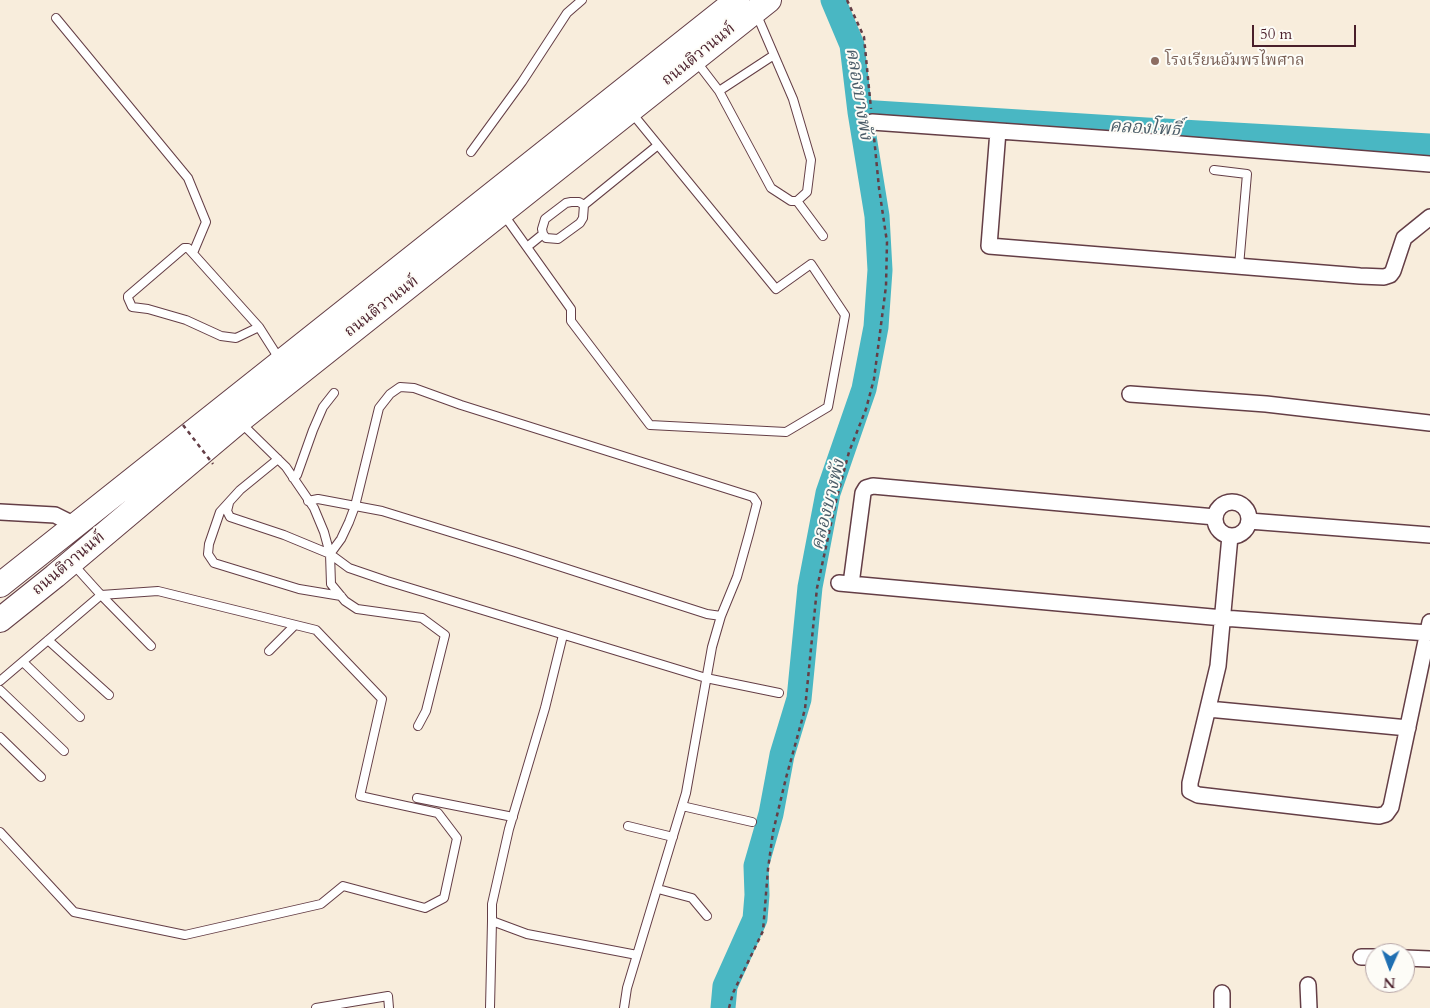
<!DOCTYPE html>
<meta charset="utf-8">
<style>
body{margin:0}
#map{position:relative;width:1430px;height:1008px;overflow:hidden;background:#f8eddc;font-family:Cardo,serif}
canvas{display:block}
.north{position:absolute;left:1365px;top:943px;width:50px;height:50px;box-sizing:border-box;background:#fdfcf7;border:1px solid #b5a4a5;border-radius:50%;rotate:182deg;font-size:14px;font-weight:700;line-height:20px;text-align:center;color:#4a1f2b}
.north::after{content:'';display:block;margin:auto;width:18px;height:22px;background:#1f6fb2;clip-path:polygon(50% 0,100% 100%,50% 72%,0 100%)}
.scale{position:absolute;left:1252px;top:25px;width:104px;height:22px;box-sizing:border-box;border:2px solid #4a1f2b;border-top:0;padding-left:6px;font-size:15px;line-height:18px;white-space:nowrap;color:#4a1f2b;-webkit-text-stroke:4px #fdfcf7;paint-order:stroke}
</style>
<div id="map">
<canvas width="1430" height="1008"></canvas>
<div class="north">N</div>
<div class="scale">50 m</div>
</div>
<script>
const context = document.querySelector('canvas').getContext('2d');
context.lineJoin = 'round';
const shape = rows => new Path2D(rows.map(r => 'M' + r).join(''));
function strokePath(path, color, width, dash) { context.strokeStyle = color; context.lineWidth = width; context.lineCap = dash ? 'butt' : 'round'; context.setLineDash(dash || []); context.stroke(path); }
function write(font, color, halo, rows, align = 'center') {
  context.font = font + ' Cardo,"Noto Serif Thai",serif'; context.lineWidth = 4; context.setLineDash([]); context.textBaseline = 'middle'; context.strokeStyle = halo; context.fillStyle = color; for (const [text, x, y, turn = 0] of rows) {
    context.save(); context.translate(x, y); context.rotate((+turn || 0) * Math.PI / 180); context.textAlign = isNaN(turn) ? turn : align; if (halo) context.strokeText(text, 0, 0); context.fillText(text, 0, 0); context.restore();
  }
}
strokePath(shape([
 [860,112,1146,130,1430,146],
 [723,1008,725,986,755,919,757,895,756,866,771,814,782,755,799,699,810,587,828,493,864,389,876,327,880,270,877,216,860,112,852,45,833,0]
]), '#49b7c3', 25);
const lane = shape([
 [756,13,793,99,811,160,807,192,797,201],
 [56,18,188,178,206,222,193,253],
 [696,61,719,91,771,188,791,201,797,201,823,236],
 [719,91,774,55],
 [471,152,522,82,567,13,582,0],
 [1214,170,1247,174,1239,266],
 [571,202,579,202,584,205,583,218,580,223,558,239,546,238,543,234,542,229,545,219,566,203,571,202],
 [584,205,658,145],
 [504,215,571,309,571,321,650,425,786,432,828,407,845,315,811,264,776,289,631,112],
 [527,247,543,234],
 [259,327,236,338,221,336,186,320,148,309,132,307,128,298,128,296,184,248,188,248,259,327,280,360],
 [241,423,286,467,314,508,324,532,330,554,331,584,345,601,357,609,422,618,445,635,426,711,418,726],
 [278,459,240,490,220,512,209,544,208,554,214,563,299,589,341,596],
 [293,478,297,475,313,430,323,407,334,393],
 [308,501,318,499,382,511,515,552,707,614,721,616],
 [229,503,227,511,230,517,284,535,330,554,349,568,387,581,706,678,779,693],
 [330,554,341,539,349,522,355,506,379,408,390,394,400,387,414,388,461,405,753,497,757,503,749,534,737,577,721,616,712,647,686,793,627,988,624,1008],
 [563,635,545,708,509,829,492,904,492,921,527,934,637,955],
 [48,640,109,695],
 [269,651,295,625],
 [23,662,80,717],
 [0,681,101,595,151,646],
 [0,690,64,751],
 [0,737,41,777],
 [417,798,513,817],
 [682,806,752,822],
 [628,826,673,837],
 [0,832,74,912,185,935,321,904,343,886,425,908,444,898,457,838,438,813,360,796,382,699,316,630,158,591,101,595,73,564],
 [658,889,692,898,707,916],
 [316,1008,388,996,389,1008],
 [490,1008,492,921]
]);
const street = shape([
 [872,122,1155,142,1430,164],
 [998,131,989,246,1360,276,1384,277,1390,275,1393,271,1404,238,1430,217],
 [1130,394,1266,404,1430,423],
 '1215 519a17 17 0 1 1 34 0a17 17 0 1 1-34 0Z',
 [0,512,55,515,75,525],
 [1249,521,1430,535],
 [1230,536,1218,666,1190,783,1190,791,1198,795,1379,816,1386,814,1391,807,1430,622],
 [839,583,1223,618,1428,633],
 [851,584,863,493,866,488,873,486,1215,517],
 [1208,709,1408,728],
 [1361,957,1375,957],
 [1405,958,1430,959],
 [1308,985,1309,1008],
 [1222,993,1222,1008]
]);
const primary = shape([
 [0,585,737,0],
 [0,620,55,576,239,421,769,0]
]);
strokePath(lane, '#643e46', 10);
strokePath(street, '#643e46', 18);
strokePath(primary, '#643e46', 26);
strokePath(shape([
 [847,0,864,37,871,109],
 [729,1008,733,993,763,931,768,869,773,832,786,778,805,709,817,588,836,501,849,452,866,409,874,379,886,286,887,242,879,188,874,137]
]), '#643e46', 2.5, [4, 4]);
strokePath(lane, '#fff', 8);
strokePath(street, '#fff', 15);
strokePath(primary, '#fff', 24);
strokePath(shape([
 [183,425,213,464]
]), '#643e46', 2.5, [4, 4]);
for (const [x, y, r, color] of [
 [1155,61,5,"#8d6e63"]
]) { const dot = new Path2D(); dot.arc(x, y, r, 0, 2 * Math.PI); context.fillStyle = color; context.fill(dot); strokePath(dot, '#fdfcf7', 2); }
write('16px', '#4a1f2b', '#fdfcf7', [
 ["ถนนติวานนท์",699,55,-39],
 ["ถนนติวานนท์",382,307,-38],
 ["ถนนติวานนท์",69,564,-40]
]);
write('16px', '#785e54', '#fdfcf7', [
 ["โรงเรียนอัมพรไพศาล",1165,61]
], 'left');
write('italic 18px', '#4a5c68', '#fdfcf7', [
 ["คลองบางพัง",858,94,81],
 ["คลองโพธิ์",1145,129,3],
 ["คลองบางพัง",829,505,-76]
]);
</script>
